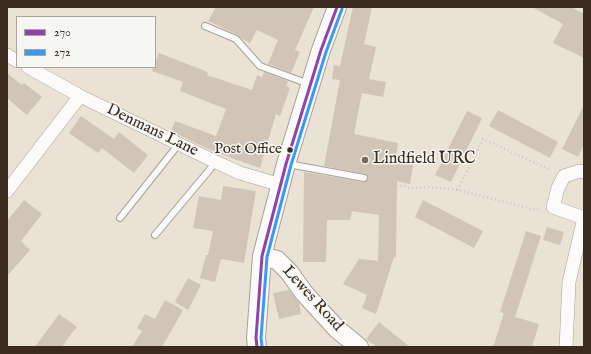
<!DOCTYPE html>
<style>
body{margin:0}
#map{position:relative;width:591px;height:354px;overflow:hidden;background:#e9e2d5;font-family:"IM FELL English",serif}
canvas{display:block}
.frame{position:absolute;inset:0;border:8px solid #3b2a1e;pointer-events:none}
.legend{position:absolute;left:16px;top:16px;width:140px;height:52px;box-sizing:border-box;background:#f6f6f2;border:1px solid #aba49d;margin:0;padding:5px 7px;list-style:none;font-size:12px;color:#3b2a1e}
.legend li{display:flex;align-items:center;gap:8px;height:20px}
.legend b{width:20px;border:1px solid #aba49d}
</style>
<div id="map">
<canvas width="591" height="354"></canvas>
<div class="frame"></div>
<ul class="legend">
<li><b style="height:5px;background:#8e44ad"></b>270</li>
<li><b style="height:5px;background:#3799fb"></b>272</li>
</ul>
</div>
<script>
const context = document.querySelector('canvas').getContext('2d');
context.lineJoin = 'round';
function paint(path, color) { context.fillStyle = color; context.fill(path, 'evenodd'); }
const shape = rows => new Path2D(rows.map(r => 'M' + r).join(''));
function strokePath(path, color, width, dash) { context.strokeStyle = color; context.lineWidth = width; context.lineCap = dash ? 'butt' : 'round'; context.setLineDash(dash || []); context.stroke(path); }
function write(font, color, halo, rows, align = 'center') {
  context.font = font + ' "IM FELL English",serif'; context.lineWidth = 3; context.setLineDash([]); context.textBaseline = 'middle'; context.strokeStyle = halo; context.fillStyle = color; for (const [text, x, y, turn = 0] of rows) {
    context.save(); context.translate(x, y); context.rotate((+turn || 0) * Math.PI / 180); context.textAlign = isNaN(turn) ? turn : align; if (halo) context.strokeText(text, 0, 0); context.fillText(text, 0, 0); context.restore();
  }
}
paint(shape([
 [216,7,314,7,295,50,300,52,291,73,268,64,278,40,257,30,250,43,242,39,238,35,208,21],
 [353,7,372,7,364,44,376,47,369,79,386,82,383,97,362,93,354,134,398,143,396,158,414,161,410,184,397,181,396,257,394,257,376,314,362,308,367,295,343,284,359,259,378,261,379,215,352,211,350,220,327,220,326,262,303,262,304,172,363,182,366,182,368,179,368,176,365,174,324,166,340,80,332,79,334,65,340,66],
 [532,7,571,7,584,14,584,58,553,43,563,24],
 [159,53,208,72,207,75,252,90,257,75,262,77,264,72,288,81,286,86,290,88,280,116,276,114,260,168,234,159,206,148,171,131,175,121,216,136,226,109,180,91,183,82,152,71,153,67,155,67,155,63],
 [7,73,22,85,24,83,42,97,27,115,7,98],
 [584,105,584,144,578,157,562,149],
 [498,110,558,142,550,158,489,126],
 [467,111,482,118,451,182,435,175],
 [81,116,114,139,119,132,148,155,134,173,102,148,98,153,69,133],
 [223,186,256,191,244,263,221,259,215,282,200,278,206,255,208,255,213,231,193,228,199,196,221,200],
 [24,200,42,214,21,241,30,250,7,276,7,221],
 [423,200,483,231,474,248,415,217],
 [547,227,564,232,560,245,543,240],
 [526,231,541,236,515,317,539,324,532,347,493,347,504,313,500,312],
 [188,278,201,285,188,310,175,302],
 [289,290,299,303,301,314,279,319,273,293],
 [165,300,183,310,162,347,132,347,142,331,137,328,145,314,155,319],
 [59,314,77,327,71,334,62,347,35,347],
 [379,322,410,347,377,347,366,339]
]), '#d1c5b8');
const lane = shape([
 [205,26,236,39,260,66,309,84],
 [288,164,364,178],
 [120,218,178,145],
 [155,235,216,162]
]);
const street = shape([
 [7,55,17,61],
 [28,67,80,96,216,162,240,173,281,185],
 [584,172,580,171,564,176,558,188,553,207,584,218],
 [7,191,80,96],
 [566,347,569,282,584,218]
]);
const secondary = shape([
 [262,256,277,260,289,272,304,293,337,329,359,347],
 [257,347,256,338,262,256,286,164,321,50,337,7]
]);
strokePath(lane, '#a7a197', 8);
strokePath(street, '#a7a197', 14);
strokePath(secondary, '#a7a197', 20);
strokePath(shape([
 [373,180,411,188,429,187,458,190,535,210,540,209],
 [458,190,483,139,551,170]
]), '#cbc8c4', 2.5, [1, 3]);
strokePath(lane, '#fcfbf9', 6);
strokePath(street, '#fcfbf9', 13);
strokePath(secondary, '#fcfbf9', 18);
strokePath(shape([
 [257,347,256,338,262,256,286,164,321,50,337,7]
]), '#8e44ad', 3);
strokePath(shape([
 [262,346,261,338,267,257,291,165,326,52,342,9]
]), '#3799fb', 3);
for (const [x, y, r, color] of [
 [290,150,3.5,"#3b2a1e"],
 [365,160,4,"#786a5e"]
]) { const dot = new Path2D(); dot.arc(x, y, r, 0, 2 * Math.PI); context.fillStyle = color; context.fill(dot); strokePath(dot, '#f6f6f2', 1.5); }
write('15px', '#3b2a1e', '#f6f6f2', [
 ["Post Office",282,150]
], 'right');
write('16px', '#3b2a1e', '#f6f6f2', [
 ["Denmans Lane",152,131,26],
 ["Lewes Road",312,299,48]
]);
write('16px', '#3b2a1e', '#f6f6f2', [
 ["Lindfield URC",373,160]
], 'left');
</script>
